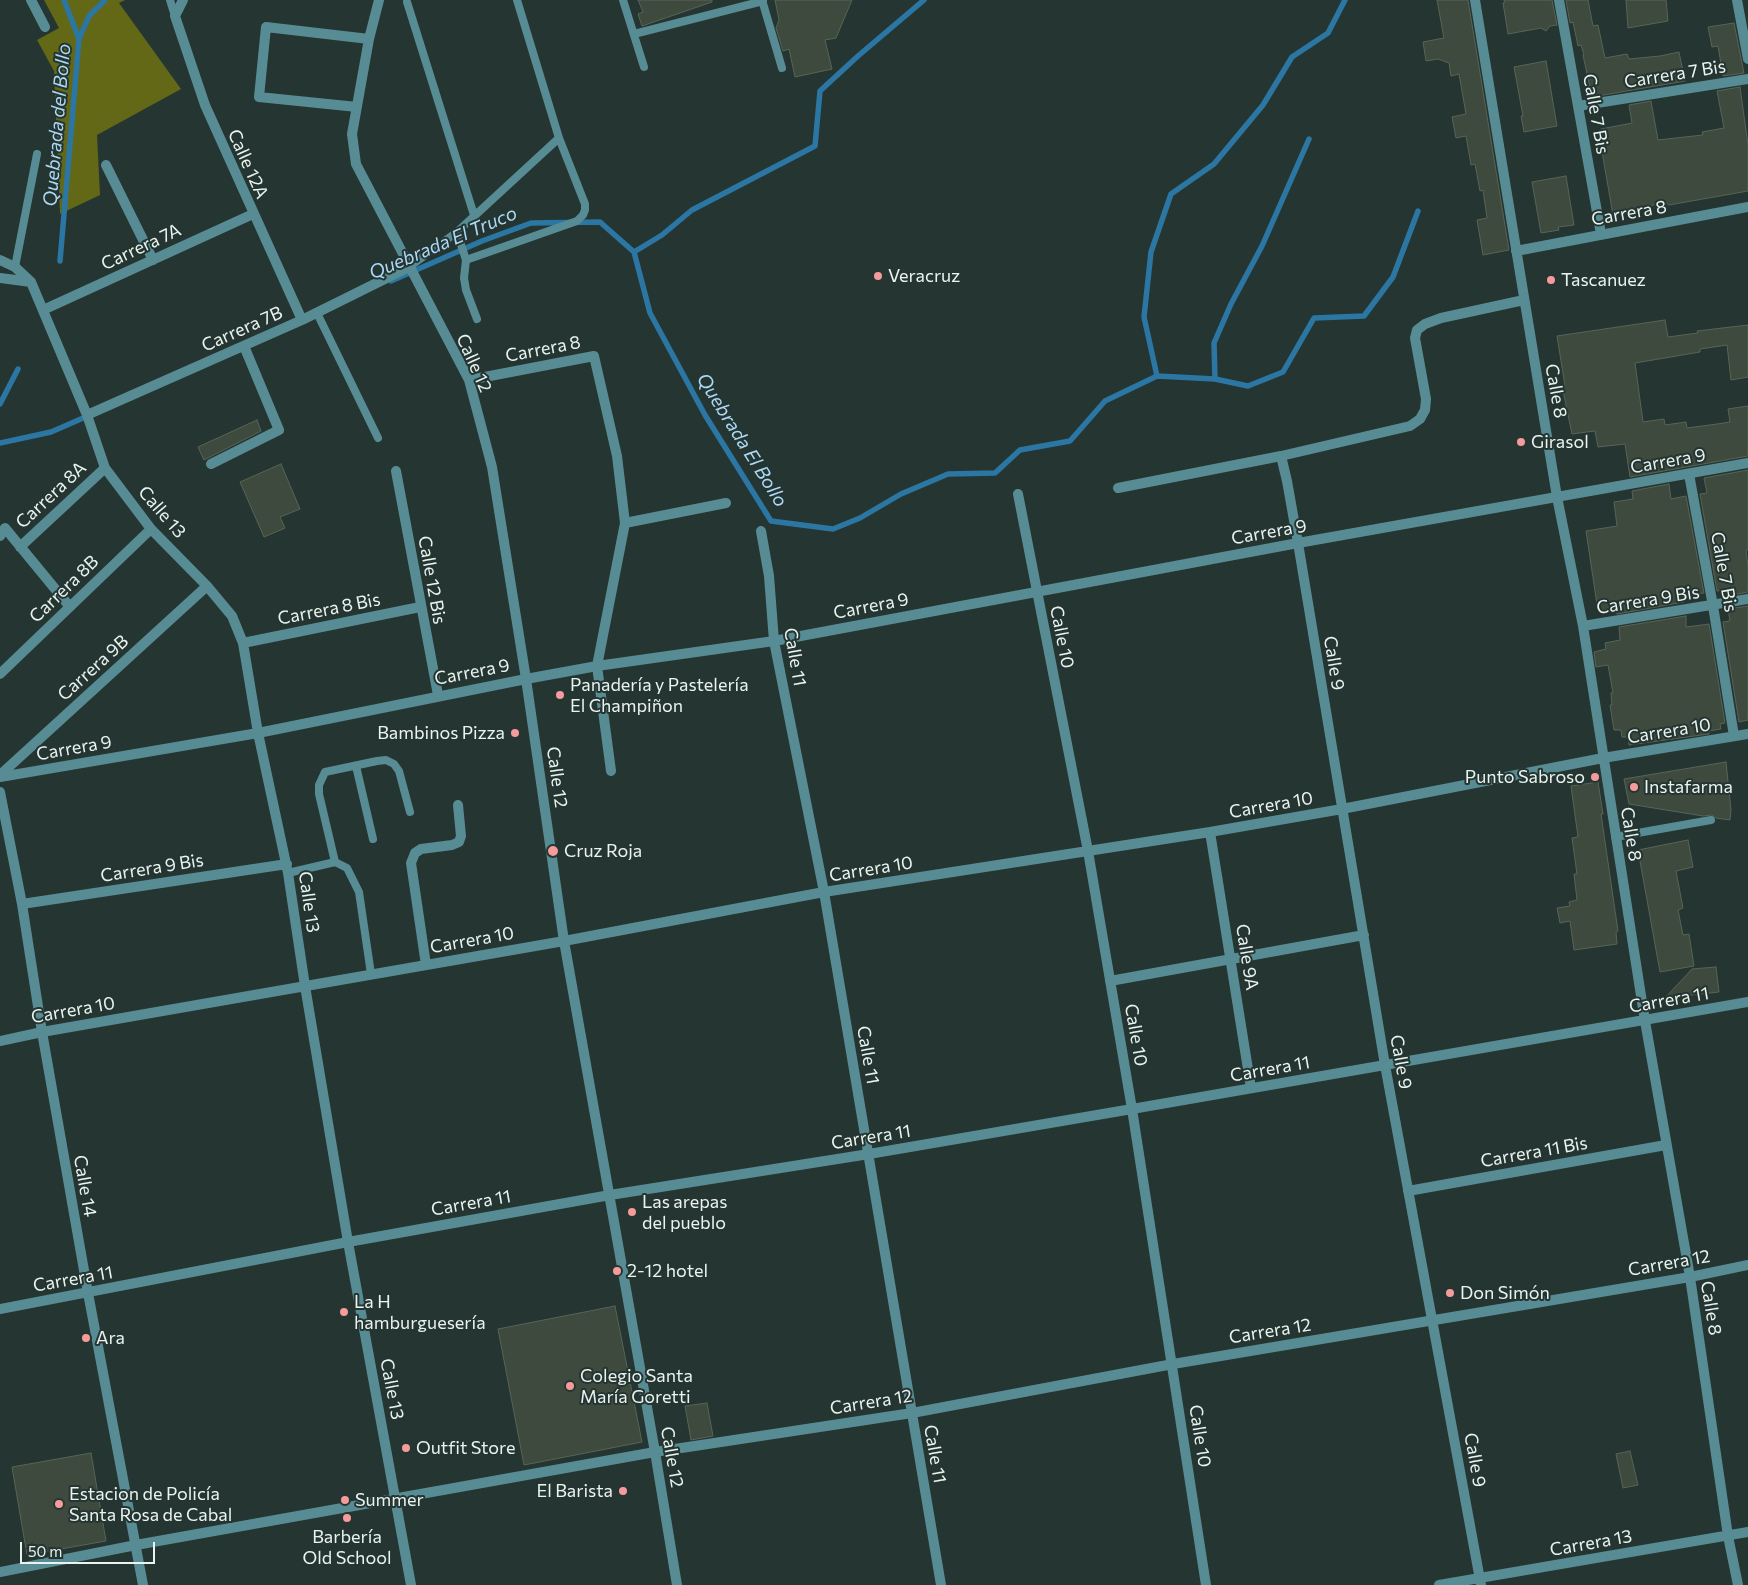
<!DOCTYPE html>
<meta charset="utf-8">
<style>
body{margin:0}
#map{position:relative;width:1748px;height:1585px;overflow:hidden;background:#253531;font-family:Commissioner,sans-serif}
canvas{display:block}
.scale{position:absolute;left:20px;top:1542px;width:135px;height:22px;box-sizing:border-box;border:2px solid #e9f3f0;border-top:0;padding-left:6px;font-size:15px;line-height:18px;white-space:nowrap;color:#e9f3f0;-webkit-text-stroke:4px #253531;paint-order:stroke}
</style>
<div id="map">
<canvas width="1748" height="1585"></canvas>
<div class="scale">50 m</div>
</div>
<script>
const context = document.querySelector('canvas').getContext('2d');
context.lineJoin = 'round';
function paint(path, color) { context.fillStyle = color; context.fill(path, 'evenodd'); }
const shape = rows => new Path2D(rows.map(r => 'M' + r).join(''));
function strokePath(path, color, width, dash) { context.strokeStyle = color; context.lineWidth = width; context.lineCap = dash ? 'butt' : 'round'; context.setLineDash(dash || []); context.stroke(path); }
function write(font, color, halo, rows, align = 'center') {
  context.font = font + ' Commissioner,sans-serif'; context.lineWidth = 4; context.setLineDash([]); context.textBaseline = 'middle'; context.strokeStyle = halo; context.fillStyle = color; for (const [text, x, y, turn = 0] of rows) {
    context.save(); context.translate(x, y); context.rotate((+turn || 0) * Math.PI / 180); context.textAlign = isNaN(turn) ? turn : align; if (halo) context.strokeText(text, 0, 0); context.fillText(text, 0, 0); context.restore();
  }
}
paint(shape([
 [44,0,125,0,119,3,181,89,97,135,100,195,60,214,54,71,37,40,59,28]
]), '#636817');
strokePath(shape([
 [64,0,79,39],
 [634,252,650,313,705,415,771,521,833,529,860,518,901,494,948,474,995,473,1020,450,1070,441,1105,401,1157,376,1144,317,1151,252,1171,194,1214,164,1263,105,1292,57,1328,33,1345,0],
 [60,261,79,39,89,16,105,0],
 [391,281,482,241,531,223,600,222,634,252,662,235,692,210,815,146,820,91,858,56,924,0],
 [1157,376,1215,379,1214,343,1231,304,1262,246,1309,139],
 [1215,379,1248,386,1283,372,1314,318,1364,316,1393,277,1418,211],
 [0,404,18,369],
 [0,443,51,432,90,415]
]), '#2b76a2', 5.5);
const building = shape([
 [638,0,712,0,712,2,642,26,638,14,643,12,638,0],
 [775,0,852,0,836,38,825,40,832,69,795,77,789,49,783,51,776,28,779,20,775,0],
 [1437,0,1468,0,1509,250,1483,255,1477,220,1487,218,1483,190,1480,191,1475,164,1471,165,1466,136,1456,138,1452,117,1466,114,1459,74,1451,76,1449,63,1438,59,1426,61,1423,42,1444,38,1437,0],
 [1504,0,1552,0,1557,25,1550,26,1546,31,1541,28,1508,34,1503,3,1505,2,1504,0],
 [1566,0,1588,0,1593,26,1598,25,1605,58,1627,54,1629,59,1660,56,1679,52,1685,81,1592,97,1583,55,1584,55,1581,45,1578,46,1573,22,1570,23,1566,0],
 [1626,0,1666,0,1668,21,1628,28,1626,0],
 [1734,23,1744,73,1723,76,1718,46,1712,47,1708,27,1734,23],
 [1546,61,1557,126,1524,132,1521,116,1523,116,1514,67,1546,61],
 [1740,87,1748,145,1748,191,1669,205,1666,203,1647,206,1647,209,1613,215,1601,146,1604,146,1601,129,1632,123,1629,105,1651,101,1658,140,1703,135,1702,132,1724,128,1717,91,1740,87],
 [1566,176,1574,225,1558,227,1559,230,1541,233,1532,182,1566,176],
 [1665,320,1668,337,1698,333,1697,331,1748,325,1748,377,1731,380,1727,345,1700,349,1700,352,1635,363,1643,422,1664,419,1665,425,1686,422,1687,428,1717,424,1730,422,1728,409,1748,406,1748,456,1630,477,1625,444,1598,447,1595,431,1572,434,1562,386,1565,386,1557,336,1665,320],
 [257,420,261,431,204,460,198,447,257,420],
 [281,464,300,509,280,517,285,528,264,537,240,482,281,464],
 [1748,470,1748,550,1746,550,1748,567,1748,592,1727,596,1726,590,1717,591,1700,494,1707,493,1704,478,1748,470],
 [1669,484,1671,499,1686,496,1704,593,1697,594,1697,596,1684,598,1684,602,1617,614,1616,612,1613,612,1613,609,1598,611,1586,531,1617,526,1614,502,1633,499,1632,491,1669,484],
 [1748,606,1748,720,1739,722,1723,622,1730,621,1728,609,1748,606],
 [1686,616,1686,627,1709,624,1725,723,1720,724,1721,729,1709,731,1709,734,1629,745,1628,737,1622,737,1621,730,1614,730,1610,705,1612,705,1611,693,1613,693,1608,665,1596,667,1594,652,1606,649,1605,643,1620,640,1619,627,1686,616],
 [1726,762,1731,810,1730,820,1716,818,1712,815,1703,816,1629,804,1624,779,1726,762],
 [1598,782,1603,814,1601,814,1618,931,1616,932,1617,944,1574,950,1570,921,1560,923,1557,908,1570,906,1569,902,1577,900,1574,874,1577,874,1572,838,1578,837,1571,786,1598,782],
 [1688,840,1693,867,1676,871,1683,908,1678,910,1683,935,1689,934,1694,966,1660,972,1638,850,1688,840],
 [1716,967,1719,992,1665,998,1692,969,1716,967],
 [615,1306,642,1442,524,1465,498,1329,615,1306],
 [707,1403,713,1436,691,1440,685,1406,707,1403],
 [1630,1451,1638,1485,1623,1488,1616,1454,1630,1451],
 [91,1453,106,1541,27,1555,12,1467,91,1453]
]);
paint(building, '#3f4a3f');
strokePath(building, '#586458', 1);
strokePath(shape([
 [170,0,175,16],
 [623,0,644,67],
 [762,0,782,68],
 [407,2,474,215],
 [634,34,763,1],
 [457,232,466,260,464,278,466,290,477,319],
 [466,260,577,221,583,215,585,210,585,204,559,138,517,0],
 [15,267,37,154],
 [409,267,457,232,559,138],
 [317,313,378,438],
 [356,766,373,839],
 [1615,837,1711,820],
 [335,862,319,794,319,785,325,772,377,761,386,760,394,764,399,771,410,812],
 [288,873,335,862,347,868,359,892,371,974]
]), '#588c94', 8);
strokePath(shape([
 [655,1452,677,1585]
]), '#588c94', 10);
strokePath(shape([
 [31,0,45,27],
 [183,0,175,16,205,105,302,320],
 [379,0,369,39,352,134,356,164,469,380,492,467,526,679,564,941,655,1452],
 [1475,0,1557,497,1583,626,1645,1021,1690,1277,1728,1536,1738,1585],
 [1559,0,1601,234],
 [1737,0,1748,59],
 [1578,106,1748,79],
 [357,107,259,97,266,27,369,39],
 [106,165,153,260],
 [1516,251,1748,207],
 [0,260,15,267,31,282,87,415,105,468,151,529,207,586,232,616,243,643,258,733,288,873,305,986,348,1242,411,1585],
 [0,278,31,282],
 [43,310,253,214],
 [469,380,594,356,617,456,625,523,597,666,611,771],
 [87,415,302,320,409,267],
 [1281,456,1410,426,1420,419,1425,410,1426,399,1415,338,1417,330,1425,324,1441,318,1524,300],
 [211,464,279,430,244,346],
 [396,471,438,695],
 [1689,474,1713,606,1734,736],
 [1118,488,1281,456,1287,481,1298,543,1385,1065,1481,1585],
 [1018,494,1088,851,1132,1109,1206,1585],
 [625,523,726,503],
 [761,531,769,576,774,641,824,892,941,1585],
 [0,536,5,528,70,607],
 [20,547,105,468],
 [1583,626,1748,599],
 [243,643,420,607],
 [0,674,151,529],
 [0,775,207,586],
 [0,777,258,733,526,679,597,666,774,641,1298,543,1748,463],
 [0,792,22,904,42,1032,88,1293,143,1585],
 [1210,832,1251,1088],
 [22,904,287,864],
 [426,965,411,863,415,853,421,849,452,845,459,842,461,836,458,805],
 [1110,981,1364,935],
 [0,1041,42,1032,564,941,824,892,1210,832,1342,809,1603,758,1748,734],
 [1408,1191,1666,1145],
 [0,1309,348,1242,610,1195,869,1154,1132,1109,1748,1002],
 [0,1572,136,1545,655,1452,912,1413,1173,1364,1690,1277,1748,1265],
 [1439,1585,1748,1532]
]), '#588c94', 10);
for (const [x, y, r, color] of [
 [878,276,5,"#f59b9c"],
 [1551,280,5,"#f59b9c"],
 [1521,442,5,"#f59b9c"],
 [560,695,5,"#f59b9c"],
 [515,733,5,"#f59b9c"],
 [1595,777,5,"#f59b9c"],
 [1634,787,5,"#f59b9c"],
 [553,851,6,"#f59b9c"],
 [632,1212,5,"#f59b9c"],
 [617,1271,5,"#f59b9c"],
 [1450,1293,5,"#f59b9c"],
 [344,1312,5,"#f59b9c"],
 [86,1338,5,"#f59b9c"],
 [570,1386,5,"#f59b9c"],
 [406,1448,5,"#f59b9c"],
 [623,1491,5,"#f59b9c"],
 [345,1500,5,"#f59b9c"],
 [59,1504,5,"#f59b9c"],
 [347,1518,5,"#f59b9c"]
]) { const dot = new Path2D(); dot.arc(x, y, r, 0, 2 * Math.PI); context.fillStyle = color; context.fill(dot); strokePath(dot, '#253531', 2); }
write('18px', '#e9f3f0', '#253531', [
 ["Carrera 7 Bis",1675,74,-9],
 ["Calle 7 Bis",1596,114,80],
 ["Calle 12A",248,164,66],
 ["Carrera 8",1629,213,-10],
 ["Carrera 7A",141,247,-25],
 ["Carrera 7B",242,329,-24],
 ["Carrera 8",543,349,-11],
 ["Calle 12",474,363,66],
 ["Calle 8",1556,391,80],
 ["Carrera 9",1668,461,-10],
 ["Carrera 8A",51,495,-43],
 ["Calle 13",162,512,49],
 ["Carrera 9",1269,532,-10],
 ["Calle 7 Bis",1724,572,80],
 ["Calle 12 Bis",432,580,80],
 ["Carrera 8B",64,589,-44],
 ["Carrera 9 Bis",1648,600,-9],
 ["Carrera 9",871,606,-11],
 ["Carrera 8 Bis",329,609,-11],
 ["Calle 10",1062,637,79],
 ["Calle 11",795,657,80],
 ["Calle 9",1334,663,81],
 ["Carrera 9B",93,668,-42],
 ["Carrera 9",472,672,-11],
 ["Carrera 10",1669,731,-9],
 ["Carrera 9",74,748,-10],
 ["Calle 12",557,777,82],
 ["Carrera 10",1271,805,-10],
 ["Calle 8",1631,834,81],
 ["Carrera 9 Bis",152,868,-9],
 ["Carrera 10",871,869,-9],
 ["Calle 13",309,902,82],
 ["Carrera 10",472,940,-10],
 ["Calle 9A",1247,957,81],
 ["Carrera 11",1669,1000,-10],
 ["Carrera 10",73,1010,-10],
 ["Calle 10",1136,1035,80],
 ["Calle 11",868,1055,80],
 ["Calle 9",1401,1062,80],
 ["Carrera 11",1270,1069,-10],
 ["Carrera 11",871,1137,-9],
 ["Carrera 11 Bis",1534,1152,-10],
 ["Calle 14",85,1186,80],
 ["Carrera 11",471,1203,-10],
 ["Carrera 12",1669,1263,-10],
 ["Carrera 11",73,1279,-10],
 ["Calle 8",1711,1308,81],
 ["Carrera 12",1270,1331,-9],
 ["Calle 13",392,1389,79],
 ["Carrera 12",871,1402,-9],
 ["Calle 10",1200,1436,81],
 ["Calle 11",935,1454,80],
 ["Calle 12",672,1457,80],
 ["Calle 9",1475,1460,80],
 ["Carrera 13",1591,1543,-10]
]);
write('18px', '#e9f3f0', '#253531', [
 ["Veracruz",888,276],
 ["Tascanuez",1561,280],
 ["Girasol",1531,442],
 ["Panadería y Pastelería",570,685],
 ["El Champiñon",570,706],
 ["Bambinos Pizza",505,733,"right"],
 ["Punto Sabroso",1585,777,"right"],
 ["Instafarma",1644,787],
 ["Cruz Roja",564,851],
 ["Las arepas",642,1202],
 ["del pueblo",642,1223],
 ["2-12 hotel",627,1271],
 ["Don Simón",1460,1293],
 ["La H",354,1302],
 ["hamburguesería",354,1323],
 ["Ara",96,1338],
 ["Colegio Santa",580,1376],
 ["María Goretti",580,1397],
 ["Outfit Store",416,1448],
 ["El Barista",613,1491,"right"],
 ["Estacion de Policía",69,1494],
 ["Santa Rosa de Cabal",69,1515],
 ["Summer",355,1500],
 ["Barbería",347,1537,"center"],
 ["Old School",347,1558,"center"]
], 'left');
write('italic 19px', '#add9f7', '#253531', [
 ["Quebrada del Bollo",57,125,-85],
 ["Quebrada El Truco",443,243,-23],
 ["Quebrada El Bollo",742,440,58]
]);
</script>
